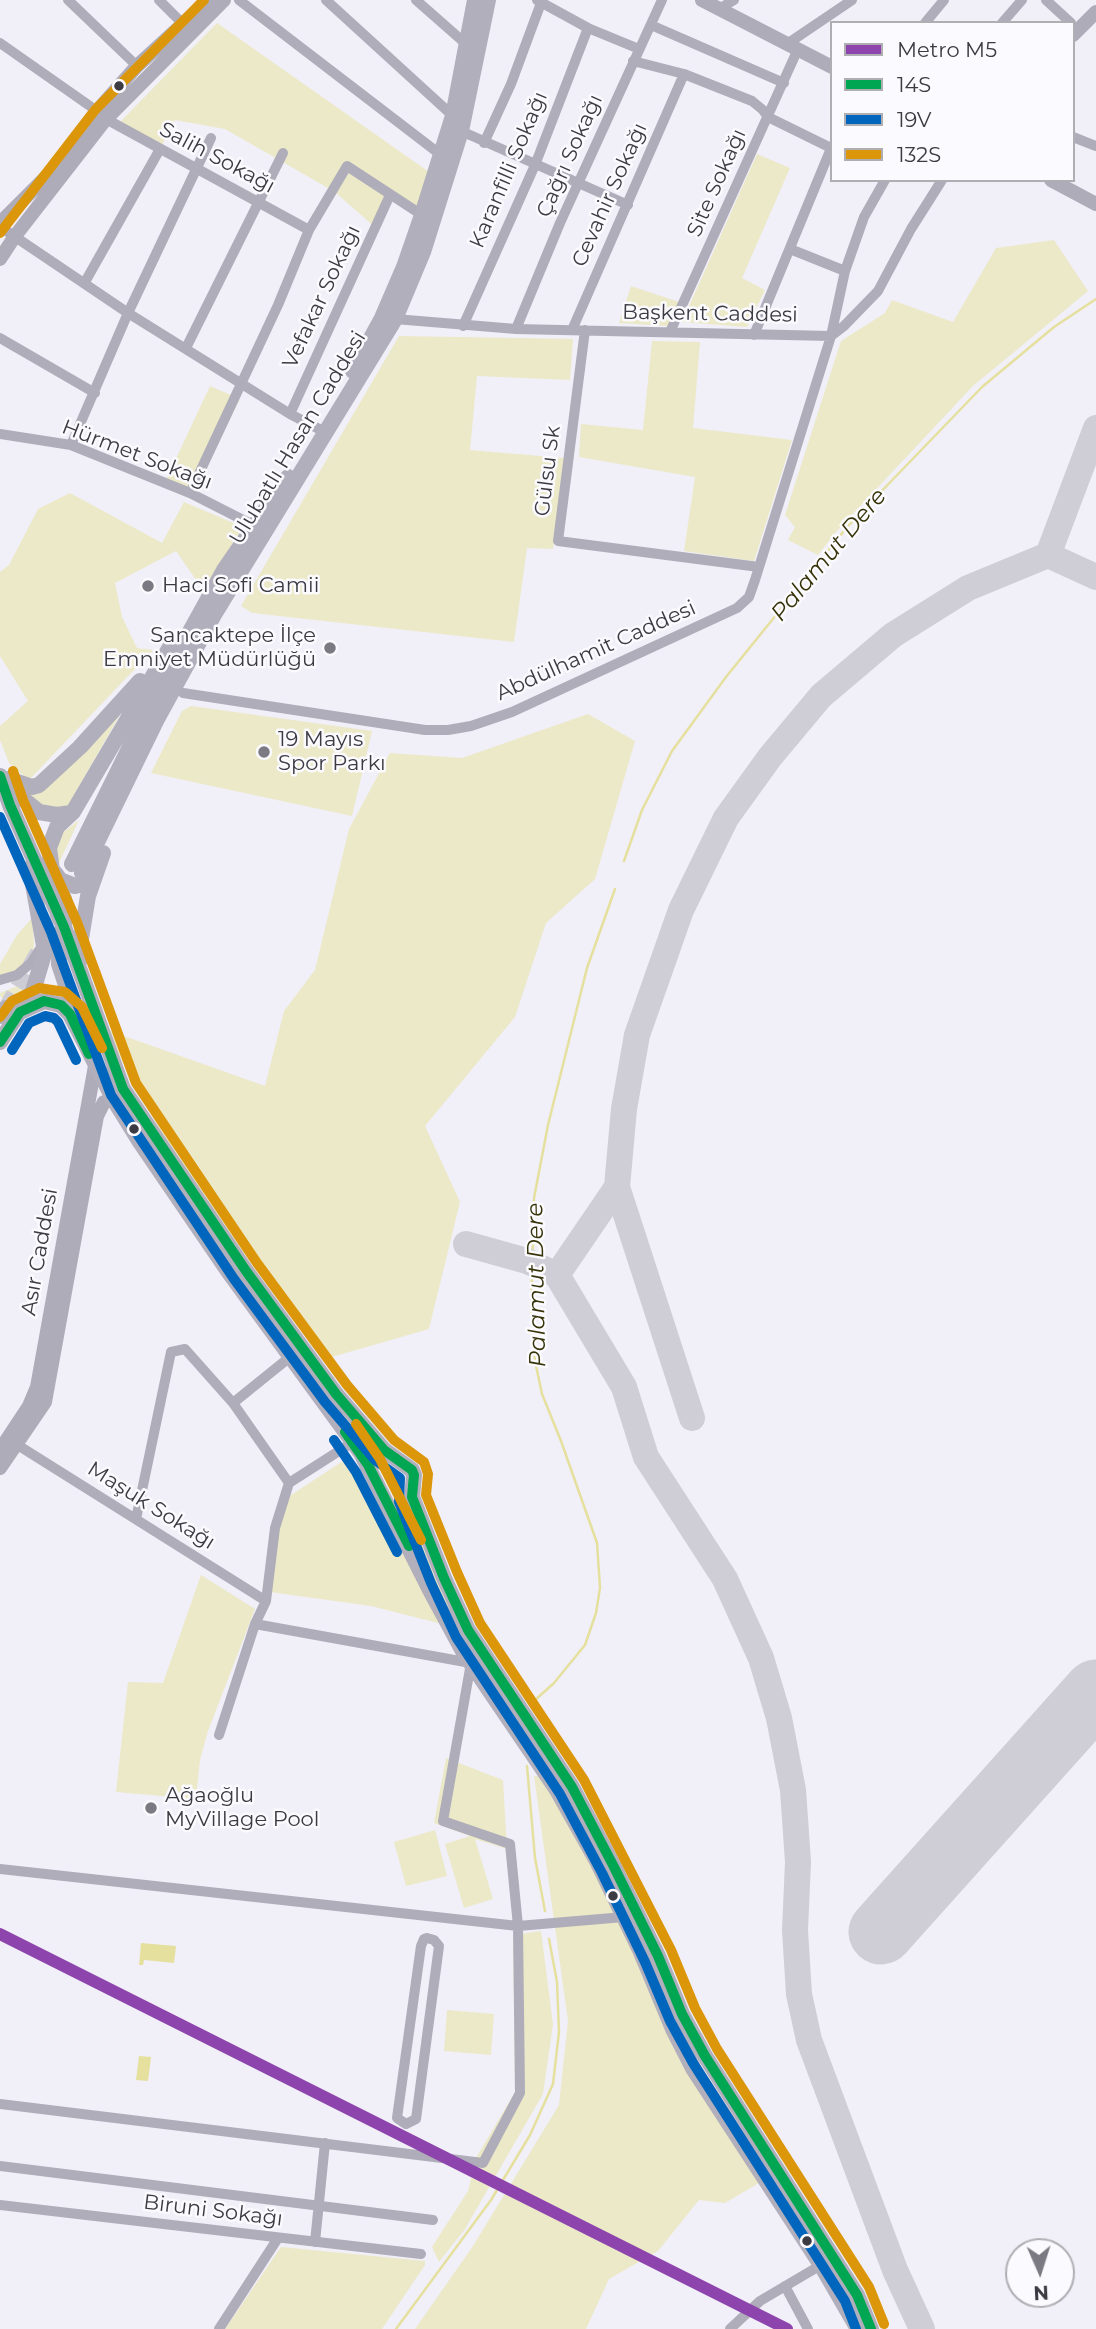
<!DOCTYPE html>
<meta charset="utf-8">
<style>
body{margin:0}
#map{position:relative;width:1096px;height:2329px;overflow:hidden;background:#f1eff8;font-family:Montserrat,sans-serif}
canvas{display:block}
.legend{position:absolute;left:830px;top:21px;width:245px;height:161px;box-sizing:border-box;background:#fbfafe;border:2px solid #afaeb3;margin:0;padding:9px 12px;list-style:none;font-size:21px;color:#3c3b43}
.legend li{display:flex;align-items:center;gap:14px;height:35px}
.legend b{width:35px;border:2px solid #afaeb3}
.north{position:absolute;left:1005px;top:2238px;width:70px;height:70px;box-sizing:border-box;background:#fbfafe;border:2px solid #afaeb3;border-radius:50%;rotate:177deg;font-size:19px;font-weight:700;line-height:28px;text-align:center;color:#3c3b43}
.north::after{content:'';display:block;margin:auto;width:24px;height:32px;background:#7b7a82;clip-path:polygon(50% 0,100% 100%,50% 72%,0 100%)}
</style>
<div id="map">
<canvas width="1096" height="2329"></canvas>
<ul class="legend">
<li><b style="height:9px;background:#8e44ad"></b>Metro M5</li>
<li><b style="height:9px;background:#00a651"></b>14S</li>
<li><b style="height:9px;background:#0065bd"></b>19V</li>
<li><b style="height:9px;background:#db960a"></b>132S</li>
</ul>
<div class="north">N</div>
</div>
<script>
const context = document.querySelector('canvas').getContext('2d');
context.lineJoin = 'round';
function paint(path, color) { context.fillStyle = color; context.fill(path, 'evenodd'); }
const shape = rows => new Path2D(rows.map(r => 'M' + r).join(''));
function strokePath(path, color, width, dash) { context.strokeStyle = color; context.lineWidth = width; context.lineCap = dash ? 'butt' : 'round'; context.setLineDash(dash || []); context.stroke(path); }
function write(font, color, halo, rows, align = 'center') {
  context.font = font + ' Montserrat,sans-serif'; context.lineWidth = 5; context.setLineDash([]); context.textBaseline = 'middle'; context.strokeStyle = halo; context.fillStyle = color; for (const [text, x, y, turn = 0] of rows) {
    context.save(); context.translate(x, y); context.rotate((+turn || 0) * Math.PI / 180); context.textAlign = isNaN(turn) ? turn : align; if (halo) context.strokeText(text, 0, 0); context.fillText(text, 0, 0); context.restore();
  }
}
paint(shape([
 [217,23,429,172,415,214,392,200,377,229,335,192,225,129,175,120,162,145,120,122],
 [757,154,790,168,742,278,765,290,747,327,682,322],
 [1054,240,1088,291,973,386,835,533,818,555,788,540,795,527,785,515,841,341,885,313,892,300,953,322,996,248],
 [631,286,679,302,668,326,619,323],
 [399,336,573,339,570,380,477,376,470,450,564,458,553,549,527,548,514,642,252,613,241,606],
 [652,341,700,342,693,428,792,440,754,561,684,551,695,477,579,457,581,424,643,430],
 [210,386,240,399,193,493,165,482],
 [70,493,162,543,184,502,243,527,203,590,176,551,115,583,122,617,137,648,153,650,29,780,9,763,0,740,0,726,28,701,0,656,0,572,9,565,38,509],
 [125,706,67,807,47,809,25,794,40,793],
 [191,706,372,731,352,816,151,773,182,711],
 [588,714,635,741,595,879,546,923,515,1017,425,1126,460,1202,429,1329,325,1359,237,1244,160,1131,116,1050,110,1031,265,1086,284,1011,315,970,349,829,390,753,462,758],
 [79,820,59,863,56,851,60,835],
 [32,918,34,943,33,954,26,966,0,978,0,964,17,935],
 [29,981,18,1008,0,996,0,993],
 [319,1382,388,1457,377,1466],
 [349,1457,376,1499,442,1624,371,1606,270,1592,282,1501],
 [409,1502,476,1656,449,1611,402,1510],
 [201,1575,255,1609,208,1731,200,1760,196,1799,116,1792,128,1682,163,1683],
 [446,1758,503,1780,507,1849,475,1839,493,1899,464,1908,445,1844,470,1836,434,1823],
 [534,1776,543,1776,759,2183,725,2203,699,2200,658,2251,609,2279,586,2329,415,2329,473,2246,559,2105,568,2021],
 [435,1830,447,1876,406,1886,394,1842],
 [541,1931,553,2024,543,2094,465,2229,439,2262,432,2247,468,2191,476,2158,515,2092,513,1935],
 [447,2010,494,2014,491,2055,444,2051],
 [281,2247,425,2261,425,2265,382,2329,225,2329]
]), '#ece9c8');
paint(shape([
 [141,1943,176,1946,174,1963,144,1960,143,1965,139,1965],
 [139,2056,151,2057,148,2081,136,2080]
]), '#e5e09e');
strokePath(shape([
 [624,861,642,810,672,751,726,677,848,526,982,387,1054,327,1096,299],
 [534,1701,554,1683,585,1645,596,1613,600,1588,597,1543,561,1441,542,1394,535,1361,531,1310,534,1198,548,1125,587,968,615,889],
 [527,1766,535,1858,545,1911],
 [396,2329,491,2200,530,2135,553,2084,559,2032,557,1982,549,1939]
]), '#e5e09e', 2.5);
strokePath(shape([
 [1048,555,1096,577],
 [466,1244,527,1261,557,1275,624,1387,646,1457,725,1579,761,1658,779,1718,793,1790,798,1862,795,1930,799,1994,809,2040,895,2270,922,2329],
 [557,1275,617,1187],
 [692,1418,617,1187,624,1109,637,1035,681,910,726,818,770,757,821,696,893,635,968,588,1048,555,1096,428]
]), '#cfcdd6', 26);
strokePath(shape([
 [881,1932,1096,1692]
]), '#cfcdd6', 65);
strokePath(shape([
 [6,1008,64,907]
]), '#cdcbd4', 16, [16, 8]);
strokePath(shape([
 [68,0,137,66],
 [159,0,183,24],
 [239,0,441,155],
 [326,0,453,116],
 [416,0,466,44],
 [537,0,588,28,639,49],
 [1046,0,1071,23],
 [719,9,734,0],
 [925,23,944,0],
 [1002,23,1022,0],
 [651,25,784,83],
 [0,43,97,111],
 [787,44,852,0],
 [633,61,684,74,752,101,763,110,768,117,831,148],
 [106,119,309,230],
 [461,131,628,205],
 [1073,137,1096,146],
 [484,143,511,84,541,3],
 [5,230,128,313,290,414,319,429],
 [790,249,845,271],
 [85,282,160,149],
 [395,319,516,329,831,336,844,326,878,291,911,229,942,180],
 [463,326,535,165,588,28],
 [516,329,560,223,662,0],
 [572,330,684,74],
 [585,330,558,541,759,567],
 [670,332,798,49],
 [754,335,832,146],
 [0,338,95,393],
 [186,348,283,153],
 [290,414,390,195],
 [0,434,71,445,190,493,255,526],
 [71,445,128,313,211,138],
 [190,493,278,305,309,230,347,166,422,215],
 [183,693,425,730,448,730,471,726,512,712,737,608,749,597,755,580,831,336,845,271,864,217,885,180],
 [0,980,17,975,31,963,40,949],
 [233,1403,290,1357],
 [16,1444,266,1601],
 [289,1483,353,1442],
 [136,1519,171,1352,185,1349,233,1403,289,1483,275,1528,266,1601,255,1624,219,1735],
 [0,1869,518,1926,624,1917],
 [427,1938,434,1940,439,1946,416,2119,406,2124,397,2118,421,1946,424,1939,427,1938],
 [0,2104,483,2163,520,2093,518,1926,510,1844,443,1821,471,1663,255,1624],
 [0,2166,433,2220],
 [0,2205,421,2254],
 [315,2242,325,2143],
 [785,2286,808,2329],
 [219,2329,278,2238],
 [730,2329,760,2301,821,2265]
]), '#afadb9', 10);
strokePath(shape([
 [702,0,832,67],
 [1073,35,1096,12],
 [1051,180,1096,204],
 [0,223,50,173,97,111,137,66,209,0],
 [0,259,15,236,106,119,224,0],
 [0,1450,29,1406,37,1387,95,1066],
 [0,1468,45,1402,97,1116,104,1102,114,1100]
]), '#afacb9', 14);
strokePath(shape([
 [353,371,382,318,404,267,422,215,453,116,475,0],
 [0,776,10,805,64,927,123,1089,246,1271,336,1394,384,1450,412,1470,414,1475,412,1497,444,1578,468,1630,572,1787,614,1867,658,1956,682,2014,705,2056,857,2295,871,2329],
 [8,779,18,795,39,812,57,815,71,813],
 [9,779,32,787,39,785,80,747,140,681],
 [72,864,161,684,224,570,288,477],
 [55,873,60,880,75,886,83,884,95,872],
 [82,873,156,721,215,613,395,319,423,252,461,131,488,0],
 [80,960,80,945,88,896,103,853],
 [20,1012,44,1001,61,1005,70,1014,114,1100,140,1142,228,1271,361,1453,430,1590,464,1653,557,1790,597,1861,640,1950,673,2029,694,2070,821,2265,858,2329],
 [0,1016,6,1008],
 [77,1018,59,964,60,936,67,914,64,899,52,870,49,848,57,827,73,812,173,642],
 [0,1042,33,991,45,951,30,868]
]), '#b1afbc', 16);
strokePath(shape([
 [0,776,10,805,64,927,123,1089,246,1271,336,1394,384,1450,412,1470,414,1475,412,1497,444,1578,468,1630,572,1787,614,1867,658,1956,682,2014,705,2056,857,2295,871,2329],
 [0,1042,20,1012,44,1001,61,1005,70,1014,89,1054],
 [345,1432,368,1465,409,1546]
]), '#00a651', 10);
strokePath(shape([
 [0,817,51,932,111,1095,234,1279,325,1402,375,1460,400,1478,399,1502,431,1583,456,1637,560,1794,602,1873,645,1962,670,2021,693,2063,845,2301,856,2329],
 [12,1050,29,1023,45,1016,54,1018,58,1022,76,1060],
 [334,1440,356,1472,397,1552]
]), '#0065bd', 10);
strokePath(shape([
 [0,233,95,110,204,0],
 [13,771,23,800,77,922,136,1083,257,1263,347,1385,394,1440,424,1462,428,1474,426,1495,457,1572,480,1623,584,1780,671,1950,695,2008,717,2049,869,2287,884,2324],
 [0,1017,12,1001,39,988,65,992,82,1007,102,1048],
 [356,1424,380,1459,421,1540]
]), '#db960a', 10);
strokePath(shape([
 [0,1934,787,2329]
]), '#8e44ad', 12);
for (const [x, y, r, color] of [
 [119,86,6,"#3c3b43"],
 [148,586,7,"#7b7a82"],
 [330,648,7,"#7b7a82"],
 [264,752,7,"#7b7a82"],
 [134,1129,6,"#3c3b43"],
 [151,1808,7,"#7b7a82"],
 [613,1896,6,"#3c3b43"],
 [807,2241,6,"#3c3b43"]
]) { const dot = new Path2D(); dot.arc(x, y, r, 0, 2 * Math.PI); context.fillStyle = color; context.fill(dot); strokePath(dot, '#fbfafe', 2.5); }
write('21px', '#3c3b43', '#fbfafe', [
 ["Çağrı Sokağı",570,156,-66],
 ["Salih Sokağı",217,158,28],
 ["Karanfilli Sokağı",509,170,-67],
 ["Site Sokağı",717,183,-66],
 ["Cevahir Sokağı",610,195,-66],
 ["Vefakar Sokağı",322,297,-65],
 ["Başkent Caddesi",710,314,1],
 ["Ulubatlı Hasan Caddesi",298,438,-59],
 ["Hürmet Sokağı",137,455,21],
 ["Gülsu Sk",548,471,-83],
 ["Abdülhamit Caddesi",596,651,-24],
 ["Asır Caddesi",40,1252,-80],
 ["Maşuk Sokağı",151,1506,32],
 ["Biruni Sokağı",213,2211,7]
]);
write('21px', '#3c3b43', '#fbfafe', [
 ["Haci Sofi Camii",162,586],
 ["Sancaktepe İlçe",316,636,"right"],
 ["Emniyet Müdürlüğü",316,660,"right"],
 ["19 Mayıs",278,740],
 ["Spor Parkı",278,764],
 ["Ağaoğlu",165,1796],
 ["MyVillage Pool",165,1820]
], 'left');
write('italic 23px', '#363308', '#fbfafe', [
 ["Palamut Dere",829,555,-50],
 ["Palamut Dere",537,1285,-91]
]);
</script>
